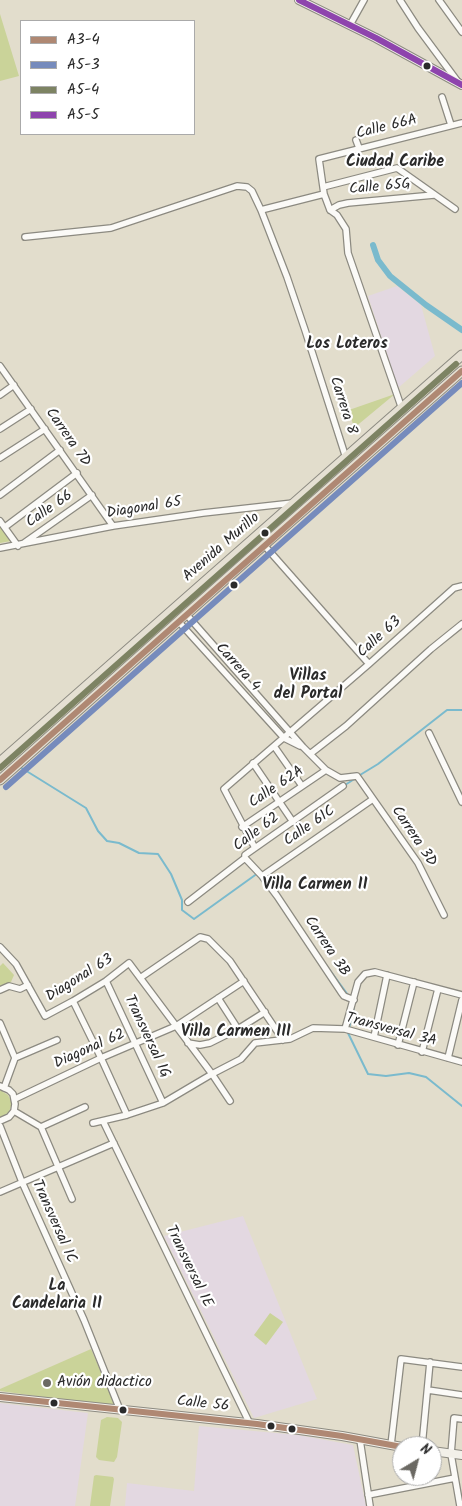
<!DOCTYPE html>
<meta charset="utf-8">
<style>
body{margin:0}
#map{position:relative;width:462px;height:1506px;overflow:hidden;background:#e2ddcc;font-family:Kalam,sans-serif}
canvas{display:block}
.legend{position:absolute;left:20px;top:20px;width:175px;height:115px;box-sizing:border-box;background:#fff;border:1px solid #aaa;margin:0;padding:6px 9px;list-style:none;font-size:15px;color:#2b2b2b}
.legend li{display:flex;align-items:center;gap:10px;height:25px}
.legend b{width:25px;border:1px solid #aaa}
.north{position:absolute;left:392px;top:1436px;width:50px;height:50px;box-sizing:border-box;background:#fff;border:1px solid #aaa;border-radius:50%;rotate:37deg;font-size:14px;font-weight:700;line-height:20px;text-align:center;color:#2b2b2b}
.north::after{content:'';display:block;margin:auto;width:18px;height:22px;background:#6b6963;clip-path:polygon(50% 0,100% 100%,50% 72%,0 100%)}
</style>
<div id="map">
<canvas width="462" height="1506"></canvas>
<ul class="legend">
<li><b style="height:6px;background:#af8873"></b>A3-4</li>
<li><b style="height:6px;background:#768bbc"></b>A5-3</li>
<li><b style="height:6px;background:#7d8363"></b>A5-4</li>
<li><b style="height:6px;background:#8e44ad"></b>A5-5</li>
</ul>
<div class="north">N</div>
</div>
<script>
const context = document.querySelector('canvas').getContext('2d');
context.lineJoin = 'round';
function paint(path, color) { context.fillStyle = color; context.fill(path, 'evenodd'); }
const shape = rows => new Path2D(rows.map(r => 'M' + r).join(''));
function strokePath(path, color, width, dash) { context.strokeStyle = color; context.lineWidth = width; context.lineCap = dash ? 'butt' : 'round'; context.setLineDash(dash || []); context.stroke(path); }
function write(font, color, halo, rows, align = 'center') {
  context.font = font + ' Kalam,sans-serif'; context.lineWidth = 4.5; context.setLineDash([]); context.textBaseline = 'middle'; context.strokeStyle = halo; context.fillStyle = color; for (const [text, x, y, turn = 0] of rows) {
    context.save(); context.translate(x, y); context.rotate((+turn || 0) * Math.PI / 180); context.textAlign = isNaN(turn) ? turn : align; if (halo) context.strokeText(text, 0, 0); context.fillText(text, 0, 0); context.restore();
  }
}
paint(shape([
 [397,286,421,305,435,356,398,388,368,296],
 [243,1216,317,1399,254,1418,164,1236],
 [0,1403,88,1413,75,1506,0,1506],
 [199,1426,298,1435,353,1445,366,1506,125,1506,127,1483,194,1491]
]), '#e3d8e1');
paint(shape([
 [0,14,19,76,0,81],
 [395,394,354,428,349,410],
 [0,524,11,541,0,543],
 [3,963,14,975,11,982,0,988,0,966],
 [0,1090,8,1095,12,1103,9,1112,0,1118],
 [270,1313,283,1322,266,1345,254,1335],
 [91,1349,116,1407,0,1391,0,1389],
 [107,1417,118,1418,122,1422,117,1457,114,1462,99,1460,96,1457,101,1420],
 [96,1475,113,1477,114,1479,110,1506,90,1506,94,1476]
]), '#cad399');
strokePath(shape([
 [20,767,86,808,98,831,107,841,119,843,139,853,158,854,171,874,182,900,182,910,194,919,258,873],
 [360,775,378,764,447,710,462,710],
 [345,785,356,778],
 [326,965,348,995],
 [354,1007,348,1033,368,1074,386,1076,409,1073,426,1077,462,1106]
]), '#7abacd', 2);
strokePath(shape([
 [373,245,378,260,390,276,426,305,462,330]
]), '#7abacd', 6);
const minor = shape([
 [400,0,418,28,458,82],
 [439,0,462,32],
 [350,25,364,0],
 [442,97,451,125],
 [356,140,359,148],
 [323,187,397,168,455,209],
 [261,210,324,194],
 [330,210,337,215,346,229,348,253,402,409],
 [330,210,324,194,319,159,462,123],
 [330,210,339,205,348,203,434,195],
 [25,237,111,228,237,186,247,187,252,191,261,210,287,277,305,330,346,458],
 [0,366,113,526],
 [0,395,14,385],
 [0,429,31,409],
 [0,458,45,429],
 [0,495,60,450],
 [0,521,18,546],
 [5,527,77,473],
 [24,543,92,495],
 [264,545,369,664],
 [0,548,113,526,203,513,293,503],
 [186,614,303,747,326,770,340,778,357,776,418,863,444,915],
 [178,621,284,738,300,746],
 [429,733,462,802],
 [274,746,302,786],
 [310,754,346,726,431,649,462,624],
 [253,763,293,822],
 [242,827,326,770],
 [255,848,224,789,369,664,454,588,462,586],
 [245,858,262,876,277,896,341,992,344,996,354,1000],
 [262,876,373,799],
 [188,902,245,858,245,855,343,786],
 [0,947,16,964,45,1016,73,1001,106,981,129,963,212,1074,230,1101],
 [140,978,200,937,208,939,230,961,283,1040],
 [106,981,163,1103],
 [0,990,9,986,20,989,28,985],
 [218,998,238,1029],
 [73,1001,101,1058,127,1115],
 [0,1023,15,1058],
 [345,1029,358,982,365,974,375,972,462,995],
 [374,1037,387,975],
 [188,1043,200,1045,210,1043,238,1029,265,1012],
 [398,1045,414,982],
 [422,1052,438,989],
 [448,1058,462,1000],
 [0,1086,9,1090,13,1094,15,1104,14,1111,9,1117,0,1121],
 [4,1088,15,1058,57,1040],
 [15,1099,101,1058,176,1026,244,981],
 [14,1111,41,1127,72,1199],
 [103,1121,250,1424],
 [93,1123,127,1115,163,1103,212,1074,241,1059,255,1043,290,1039,313,1028,345,1029,462,1062],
 [0,1126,22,1182,84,1320,120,1410],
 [41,1127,85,1107],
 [0,1192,114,1143],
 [428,1390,462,1395],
 [360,1440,370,1506],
 [391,1445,401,1359,462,1367],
 [422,1446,430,1362],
 [368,1495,455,1478],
 [460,1506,451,1454,454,1418,462,1419]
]);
const secondary = shape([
 [299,0,376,38,462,85],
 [0,1397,257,1424,342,1436,402,1447],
 [432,1451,462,1455]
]);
const primary = shape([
 [0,762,462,355],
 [0,780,264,545,462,371]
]);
strokePath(minor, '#8c8a81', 8);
strokePath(secondary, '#8c8a81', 10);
strokePath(primary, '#8c8a81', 11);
strokePath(minor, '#fbfaf7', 5.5);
strokePath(secondary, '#f2f0e9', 8);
strokePath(primary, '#e5e0d3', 9);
strokePath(shape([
 [0,780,462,371],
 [0,1397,257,1424,342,1436,402,1447]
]), '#af8873', 6);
strokePath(shape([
 [6,787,462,383]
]), '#768bbc', 6);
strokePath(shape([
 [0,768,456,364]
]), '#7d8363', 6);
strokePath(shape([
 [299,0,376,38,462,85]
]), '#8e44ad', 6);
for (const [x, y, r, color] of [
 [427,66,4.5,"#2b2b2b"],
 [265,533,4.5,"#2b2b2b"],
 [234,585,4.5,"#2b2b2b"],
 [47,1383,5,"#6b6963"],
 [54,1403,4.5,"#2b2b2b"],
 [123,1410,4.5,"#2b2b2b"],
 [271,1426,4.5,"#2b2b2b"],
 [292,1429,4.5,"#2b2b2b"]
]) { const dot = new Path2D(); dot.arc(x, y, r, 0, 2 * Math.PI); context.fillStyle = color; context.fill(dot); strokePath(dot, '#fff', 2); }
write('15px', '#2b2b2b', '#fff', [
 ["Calle 66A",387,128,-14],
 ["Calle 65G",380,188,-5],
 ["Carrera 8",342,406,72],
 ["Carrera 7D",67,438,55],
 ["Diagonal 65",144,509,-9],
 ["Calle 66",50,510,-35],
 ["Avenida Murillo",222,548,-41],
 ["Calle 63",380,638,-42],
 ["Carrera 4",237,668,48],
 ["Calle 62A",277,788,-34],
 ["Calle 61C",310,827,-35],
 ["Calle 62",257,833,-37],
 ["Carrera 3D",413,837,56],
 ["Carrera 3B",326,947,56],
 ["Diagonal 63",80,979,-32],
 ["Transversal 3A",391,1031,15],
 ["Transversal 1G",146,1037,65],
 ["Diagonal 62",90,1050,-24],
 ["Transversal 1C",53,1222,66],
 ["Transversal 1E",188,1267,64],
 ["Calle 56",203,1405,6]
]);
write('15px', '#2b2b2b', '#fff', [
 ["Avión didactico",57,1383]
], 'left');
write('bold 16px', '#2b2b2b', '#fff', [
 ["Ciudad Caribe",395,163],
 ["Los Loteros",347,345],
 ["Villas",308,677],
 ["del Portal",308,695],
 ["Villa Carmen II",315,886],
 ["Villa Carmen III",236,1033],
 ["La",57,1287],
 ["Candelaria II",57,1305]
]);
</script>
